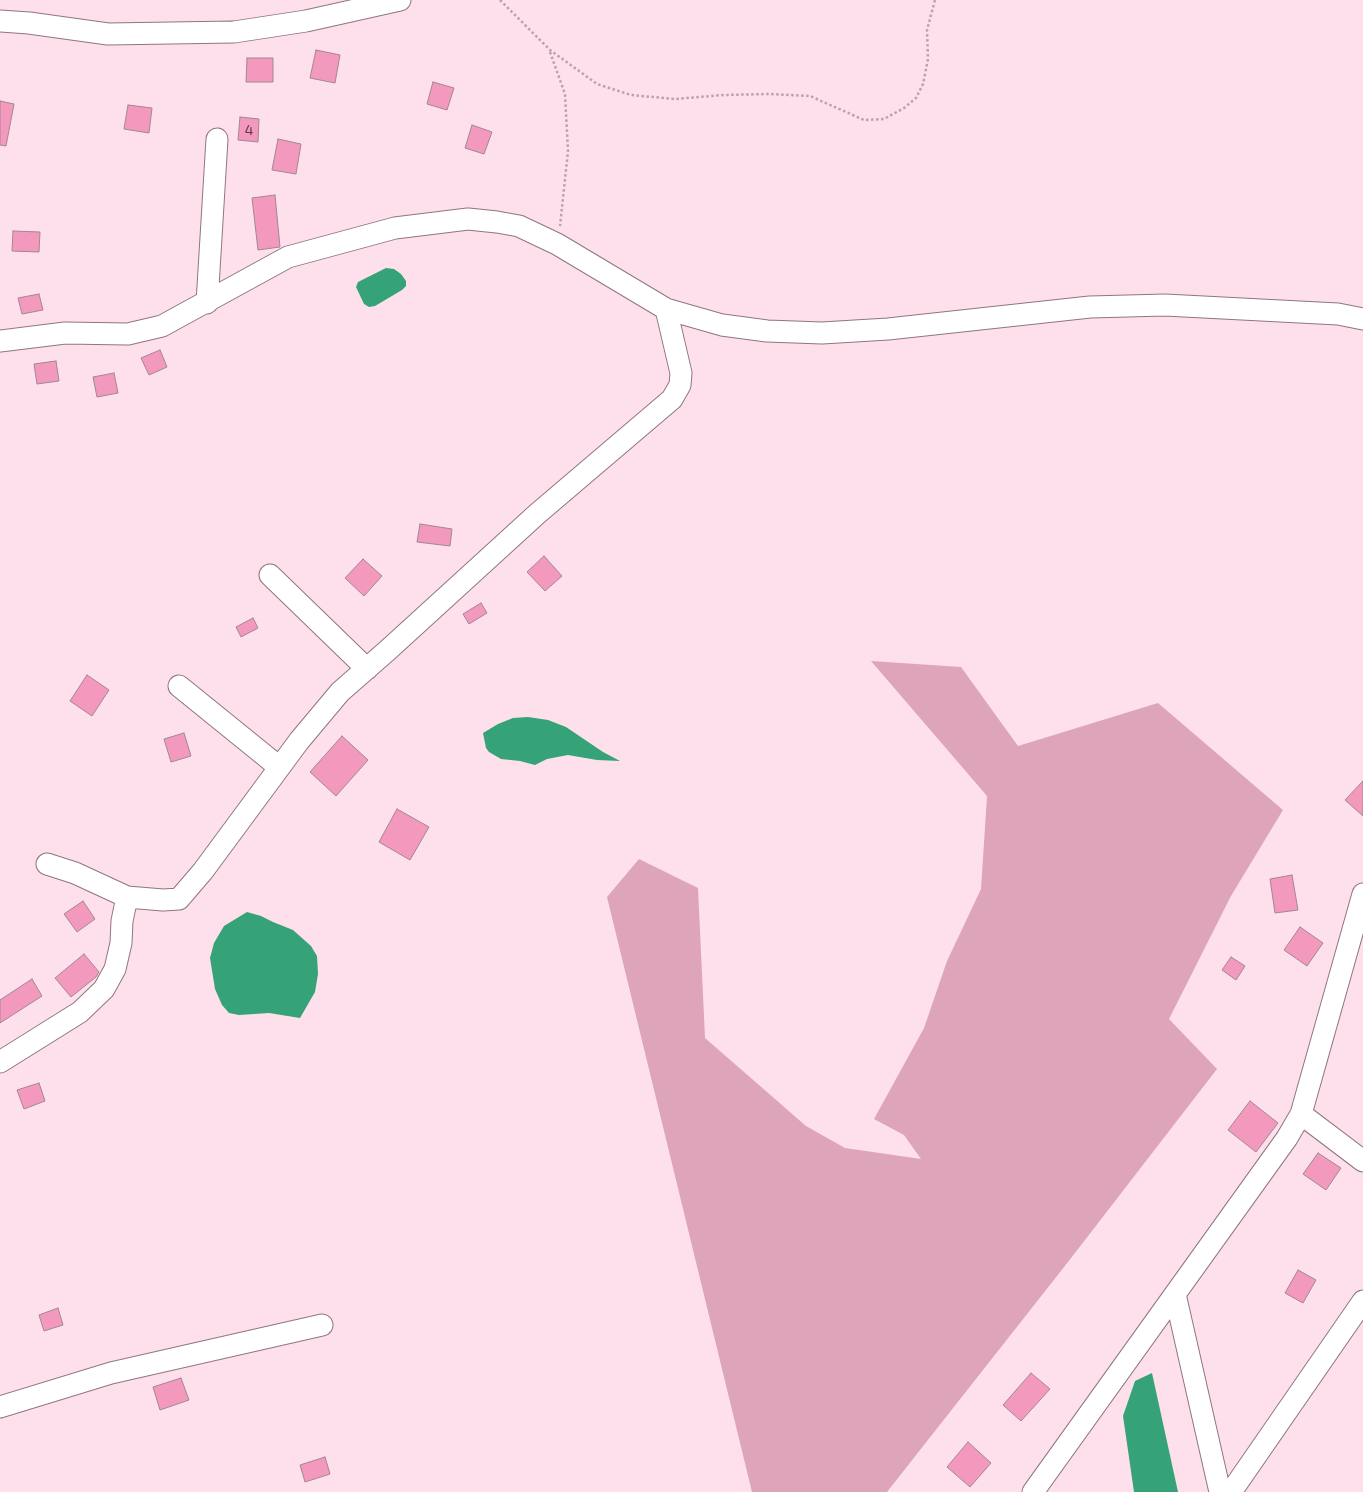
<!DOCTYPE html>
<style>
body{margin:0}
canvas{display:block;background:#fde0eb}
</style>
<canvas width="1363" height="1492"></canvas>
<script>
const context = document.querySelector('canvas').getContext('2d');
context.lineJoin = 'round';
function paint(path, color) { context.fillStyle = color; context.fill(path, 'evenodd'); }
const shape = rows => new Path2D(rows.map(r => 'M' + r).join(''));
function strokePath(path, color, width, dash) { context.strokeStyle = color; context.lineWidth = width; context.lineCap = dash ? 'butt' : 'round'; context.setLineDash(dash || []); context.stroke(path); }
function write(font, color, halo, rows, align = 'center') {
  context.font = font + ' "Exo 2",sans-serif'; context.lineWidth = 5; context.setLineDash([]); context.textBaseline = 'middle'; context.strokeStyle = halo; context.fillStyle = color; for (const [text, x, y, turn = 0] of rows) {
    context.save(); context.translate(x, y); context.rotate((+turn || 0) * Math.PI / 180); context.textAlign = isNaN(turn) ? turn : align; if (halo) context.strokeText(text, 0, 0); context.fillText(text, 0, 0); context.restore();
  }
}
paint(shape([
 [871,661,961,667,1018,746,1158,703,1283,810,1231,896,1169,1019,1217,1069,1068,1262,887,1492,752,1492,607,897,639,859,698,888,705,1038,806,1126,845,1148,921,1159,904,1135,874,1119,924,1028,947,961,981,889,987,796]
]), '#dea5ba');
paint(shape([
 [386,268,394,269,401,274,406,281,406,286,402,290,375,306,369,307,364,304,356,287,358,282],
 [528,717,548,720,566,727,603,752,620,761,597,760,568,755,547,759,535,765,520,761,501,759,489,752,486,748,483,733,498,724,513,718],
 [247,912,261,916,273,922,293,930,311,946,317,956,318,974,315,992,300,1018,269,1013,239,1015,229,1013,222,1005,215,989,210,958,214,943,224,926],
 [1152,1373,1178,1492,1134,1492,1123,1416,1135,1381]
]), '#35a278');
const building = shape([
 [316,50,340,55,335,83,310,78,316,50],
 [247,58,273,58,273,82,246,82,247,58],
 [433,82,454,88,447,110,427,104,433,82],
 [0,101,14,104,6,146,0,145,0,101],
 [128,105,152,108,149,133,124,129,128,105],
 [240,117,259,119,258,142,238,140,240,117],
 [472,125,492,132,484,154,465,148,472,125],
 [278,139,301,144,296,174,272,170,278,139],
 [275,195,280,247,258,250,252,198,275,195],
 [13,231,40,232,39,252,12,251,13,231],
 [39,294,43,310,22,314,18,298,39,294],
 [160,350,167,367,149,375,141,358,160,350],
 [56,361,59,381,37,384,34,364,56,361],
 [114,373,118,393,97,397,93,377,114,373],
 [420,524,452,529,450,546,417,542,420,524],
 [544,556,562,576,545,591,527,572,544,556],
 [363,559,382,576,364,596,345,578,363,559],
 [481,603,487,613,469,624,463,614,481,603],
 [253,618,258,628,241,637,236,627,253,618],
 [87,675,109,690,92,716,70,701,87,675],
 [184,733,191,756,171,762,164,739,184,733],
 [342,736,368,760,336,796,310,772,342,736],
 [1363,781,1363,816,1345,800,1363,781],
 [397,809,429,827,410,860,379,842,397,809],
 [1292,875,1298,910,1275,913,1270,879,1292,875],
 [83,901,95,919,77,932,64,914,83,901],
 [1300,927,1323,943,1307,966,1284,950,1300,927],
 [84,954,99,972,96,977,71,997,55,978,84,954],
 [1231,957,1245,966,1236,980,1222,970,1231,957],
 [32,979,42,996,0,1023,0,1000,32,979],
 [39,1083,45,1101,24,1109,17,1090,39,1083],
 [1250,1101,1278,1123,1256,1152,1228,1130,1250,1101],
 [1318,1153,1341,1168,1326,1190,1303,1174,1318,1153],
 [1298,1270,1316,1280,1303,1303,1285,1293,1298,1270],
 [58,1308,63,1325,44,1331,39,1315,58,1308],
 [1031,1373,1050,1389,1021,1421,1003,1405,1031,1373],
 [181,1378,189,1400,160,1410,153,1387,181,1378],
 [968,1442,991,1463,970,1487,947,1467,968,1442],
 [325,1457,330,1474,305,1482,300,1465,325,1457]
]);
paint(building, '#f499be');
strokePath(building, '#a18790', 1);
const minor = shape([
 [0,21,29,23,108,34,234,32,306,21,400,0],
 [207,303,217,139],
 [0,341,65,333,128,334,162,326,288,257,395,228,468,219,497,222,519,226,557,244,666,309,722,325,767,331,822,333,888,329,1090,307,1165,305,1338,314,1363,319],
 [270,575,367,669],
 [179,686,279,767],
 [47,864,75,873,127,897],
 [0,1062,80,1012,104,989,115,969,121,943,122,921,127,897,163,900,179,899,203,871,299,741,340,692,388,650,537,514,672,399,680,385,681,373,666,309],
 [1301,1114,1363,1161],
 [1175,1294,1220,1492],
 [0,1407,111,1373,322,1325],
 [1033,1492,1287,1138,1301,1114,1363,894],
 [1231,1492,1363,1301]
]);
strokePath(minor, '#8f767f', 23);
strokePath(shape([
 [500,0,550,50,597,84,631,95,675,99,723,95,769,94,810,96,864,120,884,119,904,108,916,98,923,84,928,59,927,30,935,0],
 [550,52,565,94,568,151,560,226]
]), '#b9a2ab', 2.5, [2.5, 2.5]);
strokePath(minor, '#fff', 21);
write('14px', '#5a3b48', null, [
 ["4",249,130]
]);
</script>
